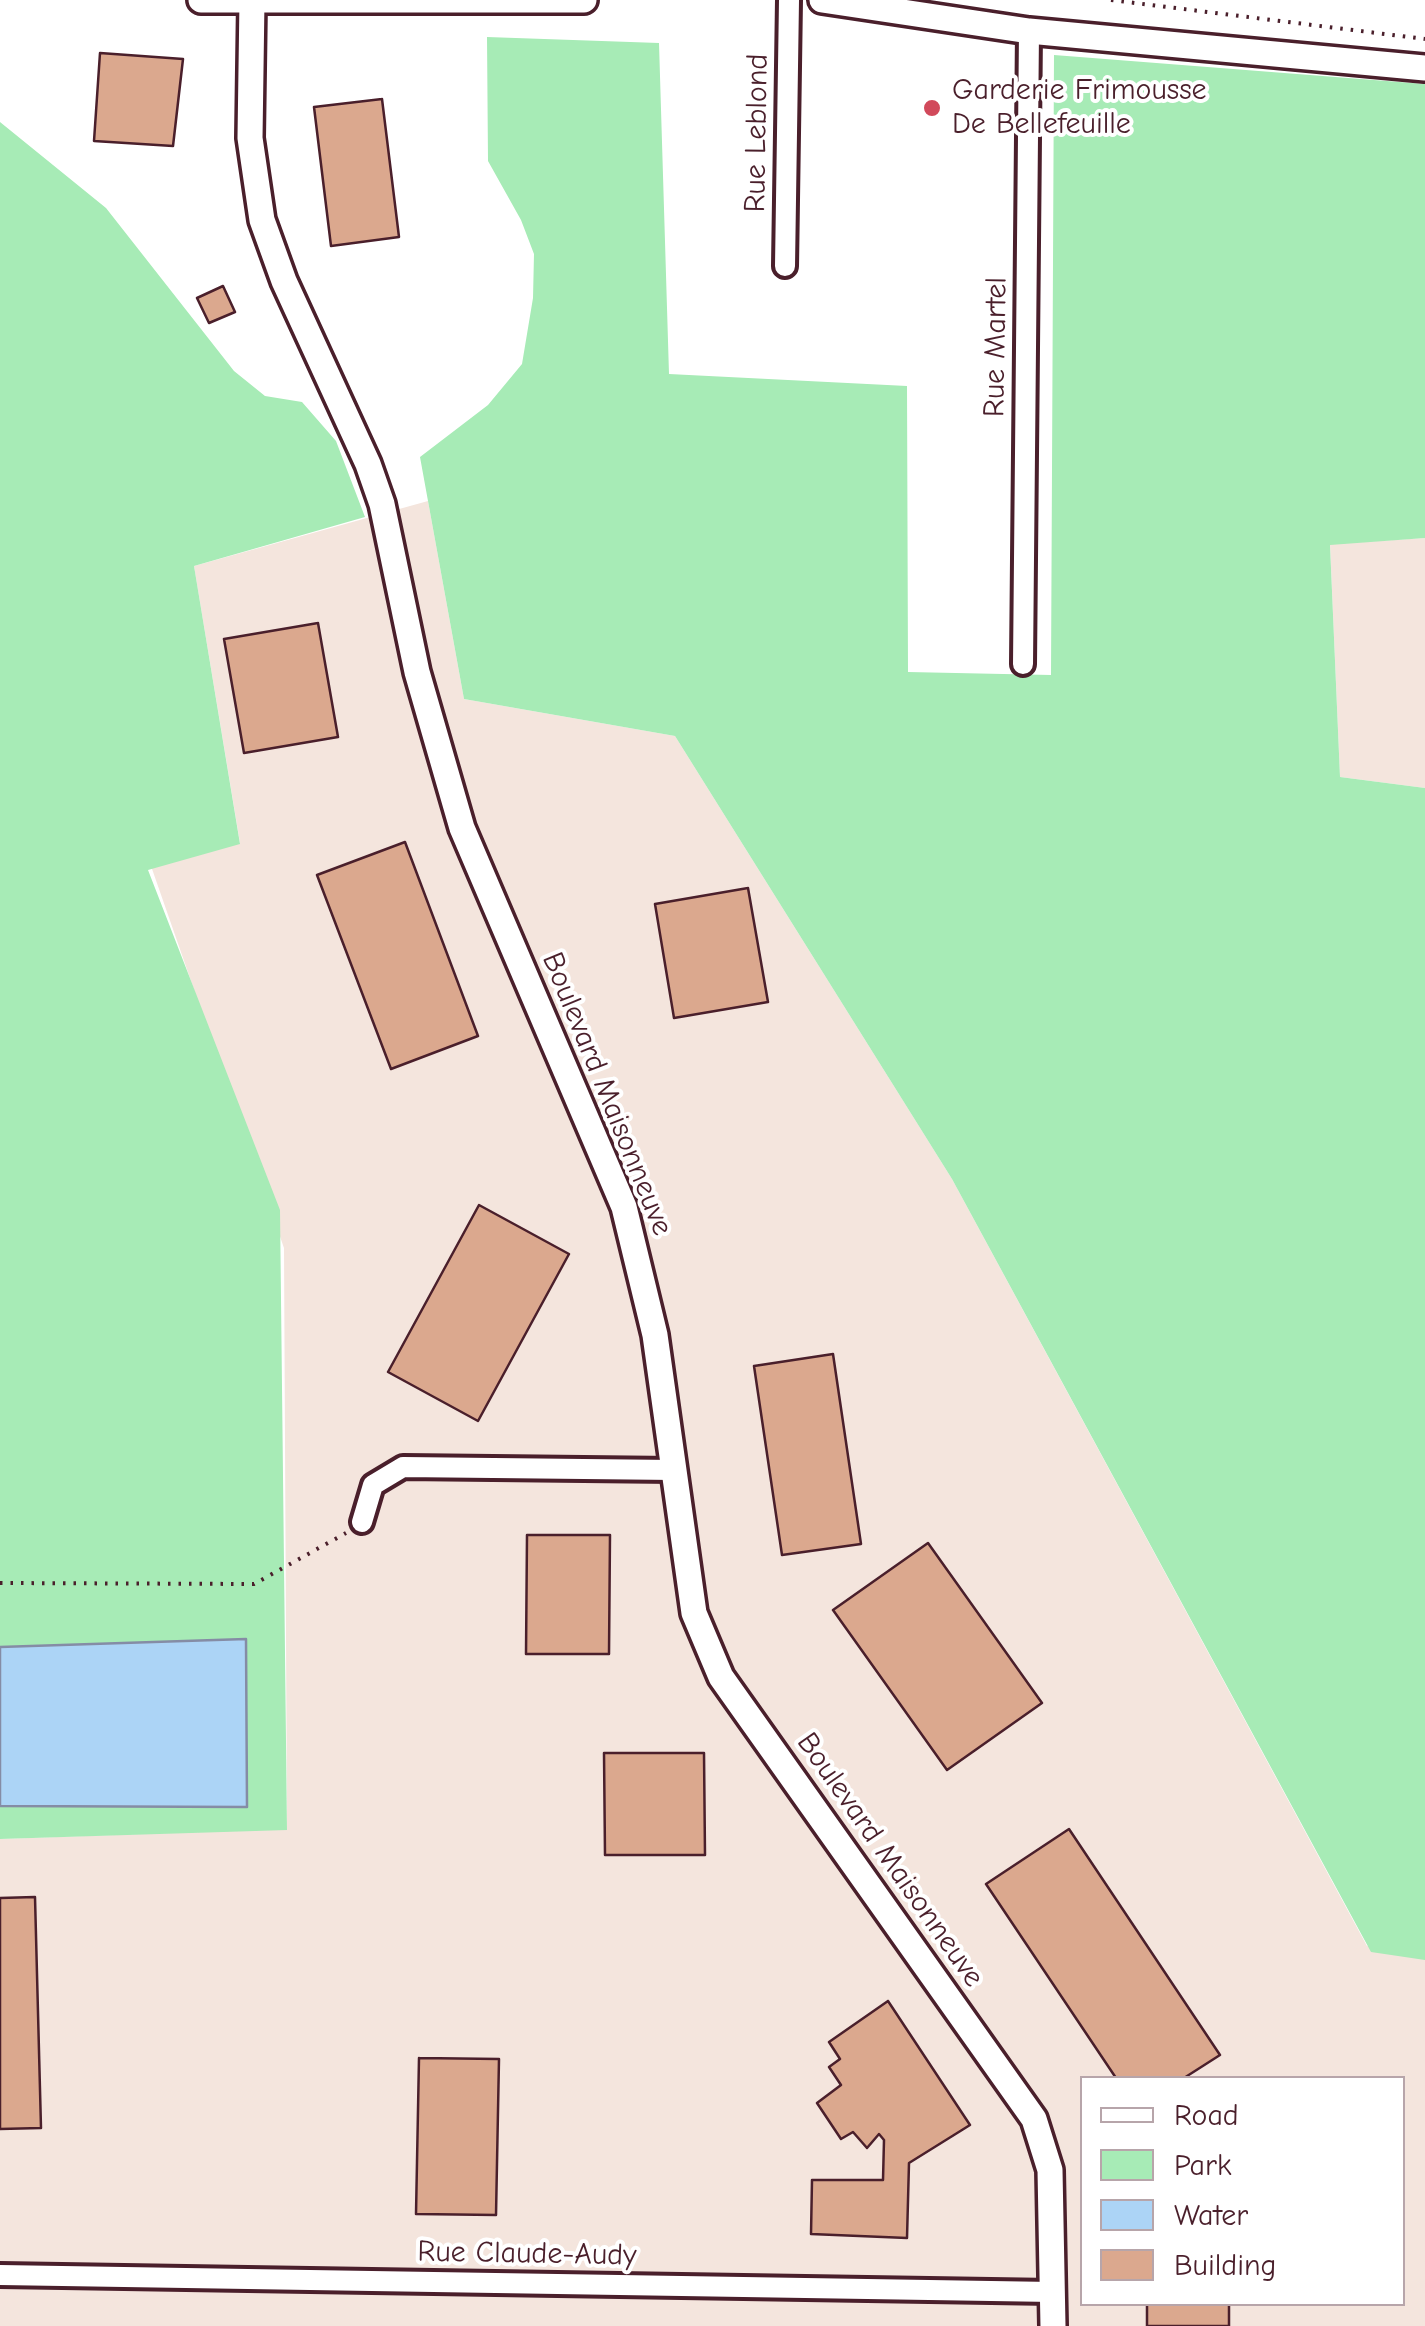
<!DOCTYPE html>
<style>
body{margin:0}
#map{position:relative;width:1425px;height:2326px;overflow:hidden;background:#fff;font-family:"Comic Neue",sans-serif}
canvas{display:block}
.legend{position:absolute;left:1080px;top:2076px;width:325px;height:230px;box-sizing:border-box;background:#fff;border:2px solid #b7a5aa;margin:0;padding:12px 18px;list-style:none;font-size:30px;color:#4a1f2b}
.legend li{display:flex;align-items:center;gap:20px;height:50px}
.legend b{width:50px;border:2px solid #b7a5aa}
</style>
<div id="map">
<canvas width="1425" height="2326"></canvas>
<ul class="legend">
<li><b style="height:12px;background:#fff"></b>Road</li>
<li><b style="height:28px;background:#a7ebb6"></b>Park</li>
<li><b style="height:28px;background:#acd4f6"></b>Water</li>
<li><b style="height:28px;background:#dba88e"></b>Building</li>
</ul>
</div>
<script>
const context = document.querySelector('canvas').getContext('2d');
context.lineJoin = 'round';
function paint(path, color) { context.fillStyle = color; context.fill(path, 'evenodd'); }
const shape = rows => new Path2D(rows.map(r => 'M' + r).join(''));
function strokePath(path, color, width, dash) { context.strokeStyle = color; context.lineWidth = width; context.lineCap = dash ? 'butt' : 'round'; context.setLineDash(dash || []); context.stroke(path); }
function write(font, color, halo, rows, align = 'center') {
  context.font = font + ' "Comic Neue",sans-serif'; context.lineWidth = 8; context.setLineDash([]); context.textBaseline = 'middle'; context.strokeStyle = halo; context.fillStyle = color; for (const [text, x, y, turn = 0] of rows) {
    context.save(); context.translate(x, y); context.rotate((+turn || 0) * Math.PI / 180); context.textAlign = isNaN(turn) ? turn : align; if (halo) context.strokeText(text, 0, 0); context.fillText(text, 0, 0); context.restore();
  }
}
paint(shape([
 [428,501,464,699,675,736,952,1179,1367,1946,1425,1956,1425,2326,0,2326,0,1839,287,1829,284,1248,151,866,240,843,194,566],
 [1082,2078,1402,2078,1402,2304,1082,2304],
 [1425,538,1425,788,1340,777,1330,544]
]), '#f4e5dd');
paint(shape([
 [487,37,659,43,669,374,907,386,908,672,1051,675,1054,55,1425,84,1425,538,1330,545,1340,777,1425,788,1425,1960,1371,1952,952,1179,675,736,464,699,420,457,488,405,522,364,533,298,534,254,521,220,488,161],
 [0,122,106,208,234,371,265,396,302,402,336,441,365,517,194,566,240,844,148,870,280,1210,287,1830,0,1839]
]), '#a7ebb6');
const water = shape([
 [246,1639,247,1807,0,1806,0,1647,246,1639]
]);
paint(water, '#acd4f6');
strokePath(water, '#858ca5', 2.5);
const building = shape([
 [100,53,183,59,173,146,94,141,100,53],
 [382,99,399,237,331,246,314,107,382,99],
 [223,286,235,312,209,323,197,298,223,286],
 [318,623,338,737,244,753,224,639,318,623],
 [405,842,478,1036,391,1069,317,875,405,842],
 [748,888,768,1002,674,1018,655,904,748,888],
 [479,1205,569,1254,478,1421,388,1372,479,1205],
 [833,1354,861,1544,782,1555,754,1366,833,1354],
 [527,1535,610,1535,609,1654,526,1654,527,1535],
 [928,1543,1042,1703,947,1770,833,1610,928,1543],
 [604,1753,704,1753,705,1855,605,1855,604,1753],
 [1069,1829,1220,2055,1184,2078,1116,2078,986,1884,1069,1829],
 [35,1897,41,2128,0,2129,0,1898,35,1897],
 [888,2001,970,2125,909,2163,907,2238,811,2234,812,2180,883,2180,884,2140,879,2134,867,2148,853,2132,841,2139,817,2103,841,2085,829,2067,840,2059,829,2042,888,2001],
 [419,2058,499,2059,496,2215,416,2214,419,2058],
 [1147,2304,1229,2304,1229,2326,1147,2326,1147,2304]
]);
paint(building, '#dba88e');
strokePath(building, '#4a1f2b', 2.5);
const minor = shape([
 [785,266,789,0],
 [1023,664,1029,31],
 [362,1522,373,1485,403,1467,674,1470],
 [0,2275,1053,2292]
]);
const tertiary = shape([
 [201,0,584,0],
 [252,0,250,138,262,220,284,281,368,464,382,504,417,672,462,828,624,1207,655,1335,694,1613,721,1677,1034,2119,1050,2170,1053,2326],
 [822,0,1029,31,1425,68]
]);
strokePath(minor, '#4a1f2b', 28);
strokePath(tertiary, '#4a1f2b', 32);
strokePath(shape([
 [1111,0,1425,39],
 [0,1583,254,1584,346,1533]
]), '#4a1f2b', 4, [2.5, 8]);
strokePath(minor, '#fff', 20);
strokePath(tertiary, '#fff', 25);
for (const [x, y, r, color] of [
 [932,108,10,"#d1495b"]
]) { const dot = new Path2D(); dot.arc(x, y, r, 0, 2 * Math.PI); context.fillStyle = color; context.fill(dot); strokePath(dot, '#fff', 4); }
write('30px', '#4a1f2b', '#fff', [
 ["Garderie Frimousse",952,91],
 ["De Bellefeuille",952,125]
], 'left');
write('30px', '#4a1f2b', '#fff', [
 ["Rue Leblond",757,133,-89],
 ["Rue Martel",996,347,-89],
 ["Boulevard Maisonneuve",607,1094,68],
 ["Boulevard Maisonneuve",890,1860,55],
 ["Rue Claude-Audy",527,2254,1]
]);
</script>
